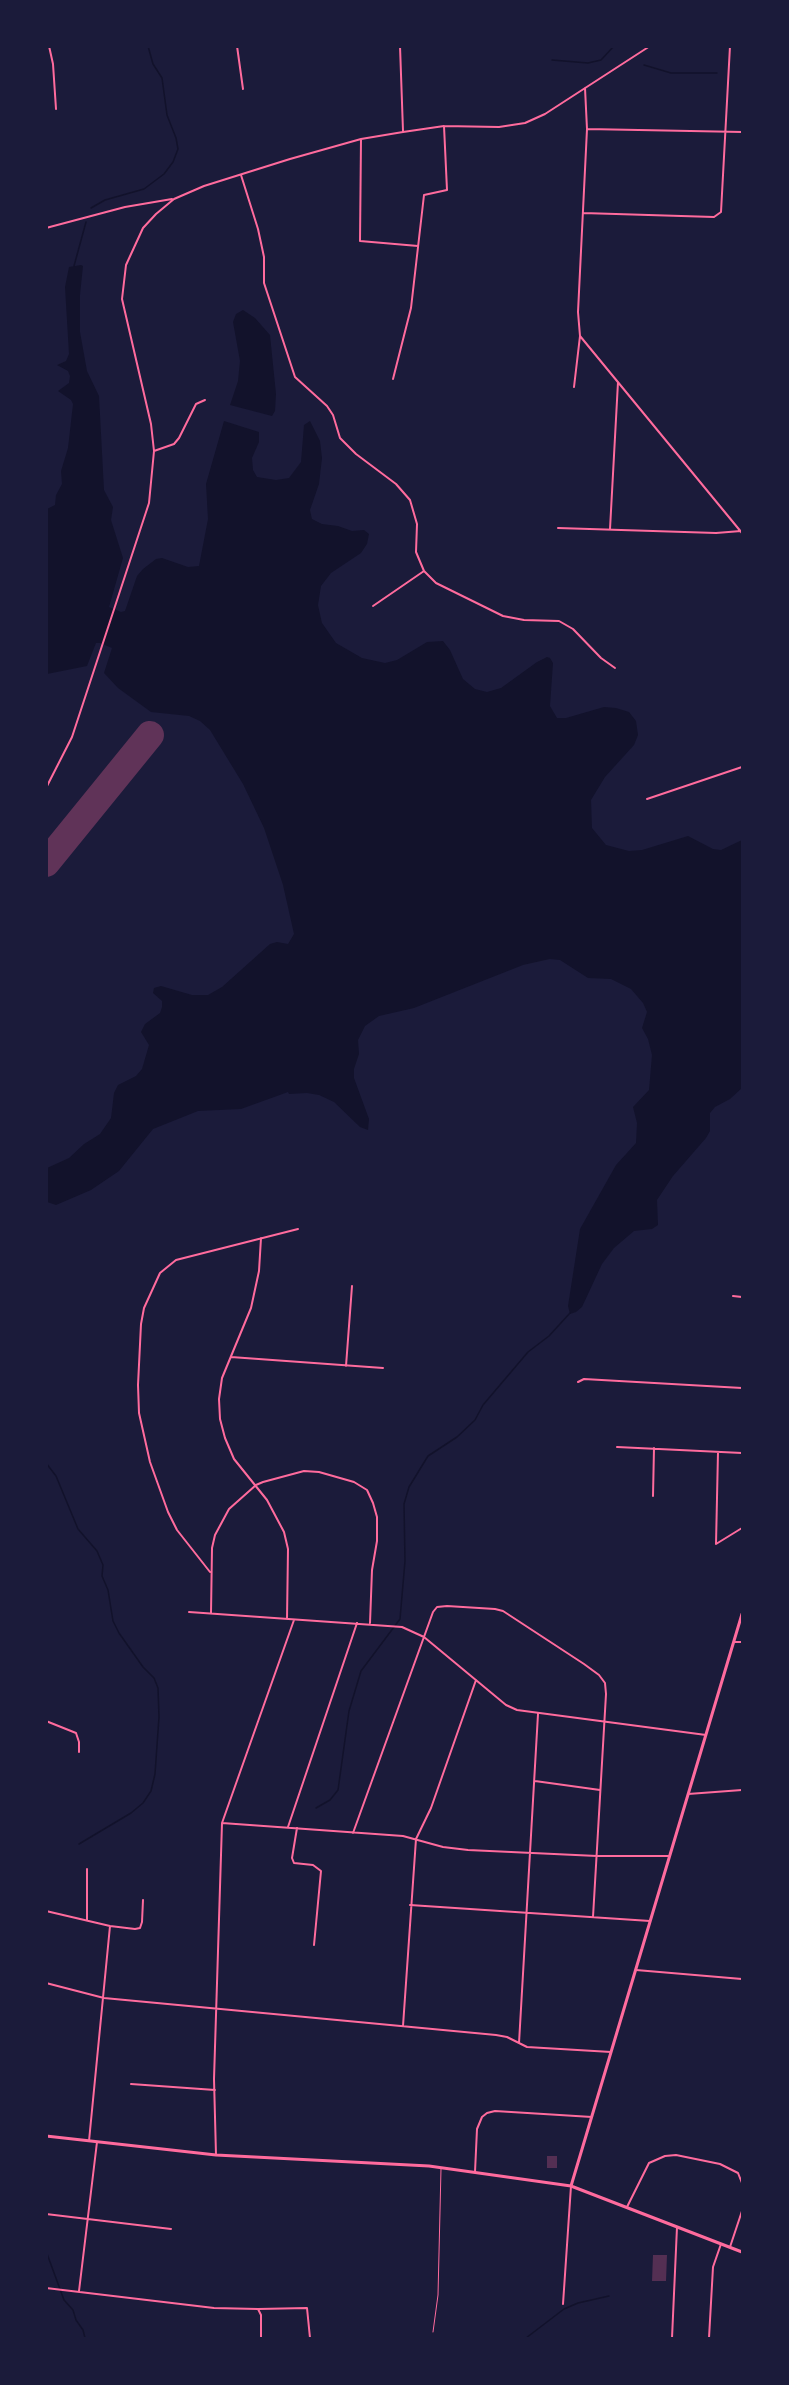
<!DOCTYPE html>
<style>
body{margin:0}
#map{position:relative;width:789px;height:2385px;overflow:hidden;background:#1b1b3a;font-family:"Titillium Web",sans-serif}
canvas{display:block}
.frame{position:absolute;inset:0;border:48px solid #1b1b3a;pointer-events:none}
</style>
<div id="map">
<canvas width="789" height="2385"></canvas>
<div class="frame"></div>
</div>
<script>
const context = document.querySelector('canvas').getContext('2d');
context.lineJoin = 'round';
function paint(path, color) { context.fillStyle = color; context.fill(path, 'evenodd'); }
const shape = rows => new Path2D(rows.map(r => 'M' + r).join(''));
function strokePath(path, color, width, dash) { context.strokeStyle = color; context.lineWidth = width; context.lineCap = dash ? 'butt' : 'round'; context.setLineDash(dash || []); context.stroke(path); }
paint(shape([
 [81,265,83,266,80,295,80,332,87,371,99,396,104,490,113,507,111,520,123,558,109,607,121,612,125,611,137,576,143,569,156,559,162,558,188,567,199,566,208,519,206,484,224,421,259,432,259,442,252,458,253,470,257,477,276,480,289,478,301,462,304,425,310,421,320,441,322,458,319,484,310,510,312,519,322,524,338,526,352,531,364,530,369,534,367,544,361,553,331,573,321,586,318,605,322,623,336,643,362,658,385,663,397,660,427,642,443,641,450,650,463,679,475,689,487,692,501,688,537,662,547,657,550,658,553,663,550,706,557,718,566,718,604,707,616,708,629,712,636,721,638,735,634,745,605,777,591,800,592,828,606,845,629,851,642,850,688,836,713,849,721,850,742,840,742,1088,730,1099,715,1107,710,1113,710,1131,706,1138,673,1176,657,1200,658,1225,652,1229,634,1231,614,1248,602,1264,582,1307,576,1312,570,1314,568,1306,580,1229,616,1165,636,1143,637,1123,633,1107,649,1090,652,1055,648,1039,642,1028,647,1012,643,1003,631,989,611,979,588,978,560,960,550,959,523,965,414,1008,379,1016,365,1026,358,1040,359,1054,354,1069,354,1078,369,1119,368,1130,360,1127,334,1102,319,1095,307,1093,289,1094,288,1092,241,1109,198,1111,153,1129,119,1171,91,1190,56,1205,47,1202,47,1168,69,1158,84,1144,100,1134,111,1118,114,1093,118,1085,136,1076,142,1069,149,1045,141,1032,145,1024,160,1013,162,1007,162,1001,153,993,154,988,161,986,192,995,208,995,222,987,270,944,277,942,288,944,294,934,283,885,264,828,243,784,210,730,200,721,189,716,151,712,118,688,104,673,112,648,100,643,96,643,87,666,47,674,47,509,55,505,56,495,62,484,61,471,68,448,73,404,71,400,58,391,69,383,70,376,68,371,57,365,66,361,69,354,65,287,69,267],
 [243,310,255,318,270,335,276,394,275,411,272,416,230,405,238,381,240,361,233,322,236,314]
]), '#12122b');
strokePath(shape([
 [552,60,588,63,601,60,614,46],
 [644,65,671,73,717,73],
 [91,208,105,200,144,189,164,174,173,162,178,149,176,138,167,115,162,78,153,64,148,46],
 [74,266,86,222],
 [46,1463,56,1476,78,1529,97,1551,103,1565,102,1576,108,1590,113,1621,119,1633,143,1667,154,1678,158,1688,159,1717,155,1774,151,1791,143,1803,131,1813,79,1844],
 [316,1808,330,1800,338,1790,349,1711,361,1671,400,1619,405,1561,404,1504,409,1487,428,1456,457,1437,475,1420,483,1405,528,1352,549,1336,570,1313],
 [46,2251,64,2300,73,2310,76,2320,83,2330,85,2338],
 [526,2338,564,2309,578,2303,609,2296]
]), '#12122b', 1.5);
strokePath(shape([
 [46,863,150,735]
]), '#603358', 28);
paint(shape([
 [547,2156,557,2156,557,2168,547,2168],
 [653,2255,667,2255,666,2281,652,2281]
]), '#542f53');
strokePath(shape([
 [433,2332,438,2295,441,2169]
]), '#ff6b9d', 1);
strokePath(shape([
 [49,46,53,64,56,109],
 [237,46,243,89],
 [400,46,403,131],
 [585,88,587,129,578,312,580,336,742,533],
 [587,129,742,132],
 [361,139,360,241,418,246],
 [241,175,258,229,264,257,264,283,295,377,327,406,333,415,340,438,356,454,396,484,410,500,417,524,416,552,424,571,436,583,503,616,524,620,559,621,573,629,601,658,615,668],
 [583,213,714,217,721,212,730,46],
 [46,228,125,207,172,199],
 [393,379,411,308,424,195,447,190,444,126],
 [574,387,580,336],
 [154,451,174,444,179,438,196,404,205,400],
 [558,528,716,533,741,531],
 [610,529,618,382],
 [373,606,424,571],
 [46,788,72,737,149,503,154,451,151,424,122,299,126,265,143,228,156,214,174,199,204,186,290,159,361,139,403,132,444,126,499,127,525,123,545,114,650,46],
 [647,799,742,767],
 [261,1238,259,1271,251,1308,222,1378,219,1399,220,1419,225,1438,234,1459,267,1500,284,1532,288,1549,287,1619],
 [733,1296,742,1297],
 [231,1357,383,1368],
 [346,1366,352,1286],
 [578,1382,584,1379,742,1388],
 [617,1447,742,1453],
 [718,1452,716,1544,742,1528],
 [653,1496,654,1448],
 [210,1572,177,1530,168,1512,150,1462,139,1413,138,1385,141,1324,144,1308,160,1273,176,1260,298,1229],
 [189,1612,402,1627,424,1637,506,1705,517,1710,706,1735],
 [211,1613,212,1548,215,1535,229,1509,256,1485,263,1482,304,1471,319,1472,354,1482,367,1490,373,1503,377,1517,377,1541,372,1570,370,1623],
 [734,1642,742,1642],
 [46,1721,76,1733,79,1742,79,1752],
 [535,1781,600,1790],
 [688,1794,742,1790],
 [222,1823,403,1836,443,1847,468,1850,597,1856,669,1856],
 [288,1827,357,1623],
 [297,1828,292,1858,294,1863,313,1865,321,1871,314,1945],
 [353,1833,433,1612,437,1607,447,1606,495,1609,503,1611,584,1664,599,1675,605,1683,606,1694,593,1917],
 [410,1905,650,1921],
 [46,1911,110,1926,135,1929,140,1928,142,1922,143,1900],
 [87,1920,87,1869],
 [636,1970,742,1979],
 [46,1983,104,1998,496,2035,507,2037,527,2047,611,2052],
 [403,2026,416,1839,431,1808,476,1680],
 [519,2043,538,1714],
 [131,2084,215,2090],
 [89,2141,110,1926],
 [216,2155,214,2079,222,1823,294,1620],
 [475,2172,477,2129,482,2117,487,2113,495,2111,592,2117],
 [627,2207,649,2163,665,2156,676,2155,720,2164,738,2173,742,2183],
 [46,2214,171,2229],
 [730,2247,742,2211],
 [46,2288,214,2308,258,2309,261,2315,261,2338],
 [79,2291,97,2142],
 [563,2304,571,2186],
 [258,2309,307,2308,310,2338],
 [672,2338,677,2227],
 [709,2338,713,2267,721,2244]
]), '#ff6b9d', 2);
strokePath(shape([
 [46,2136,216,2155,429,2166,571,2186,742,2252],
 [571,2186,742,1614]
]), '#ff6b9d', 3);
</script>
